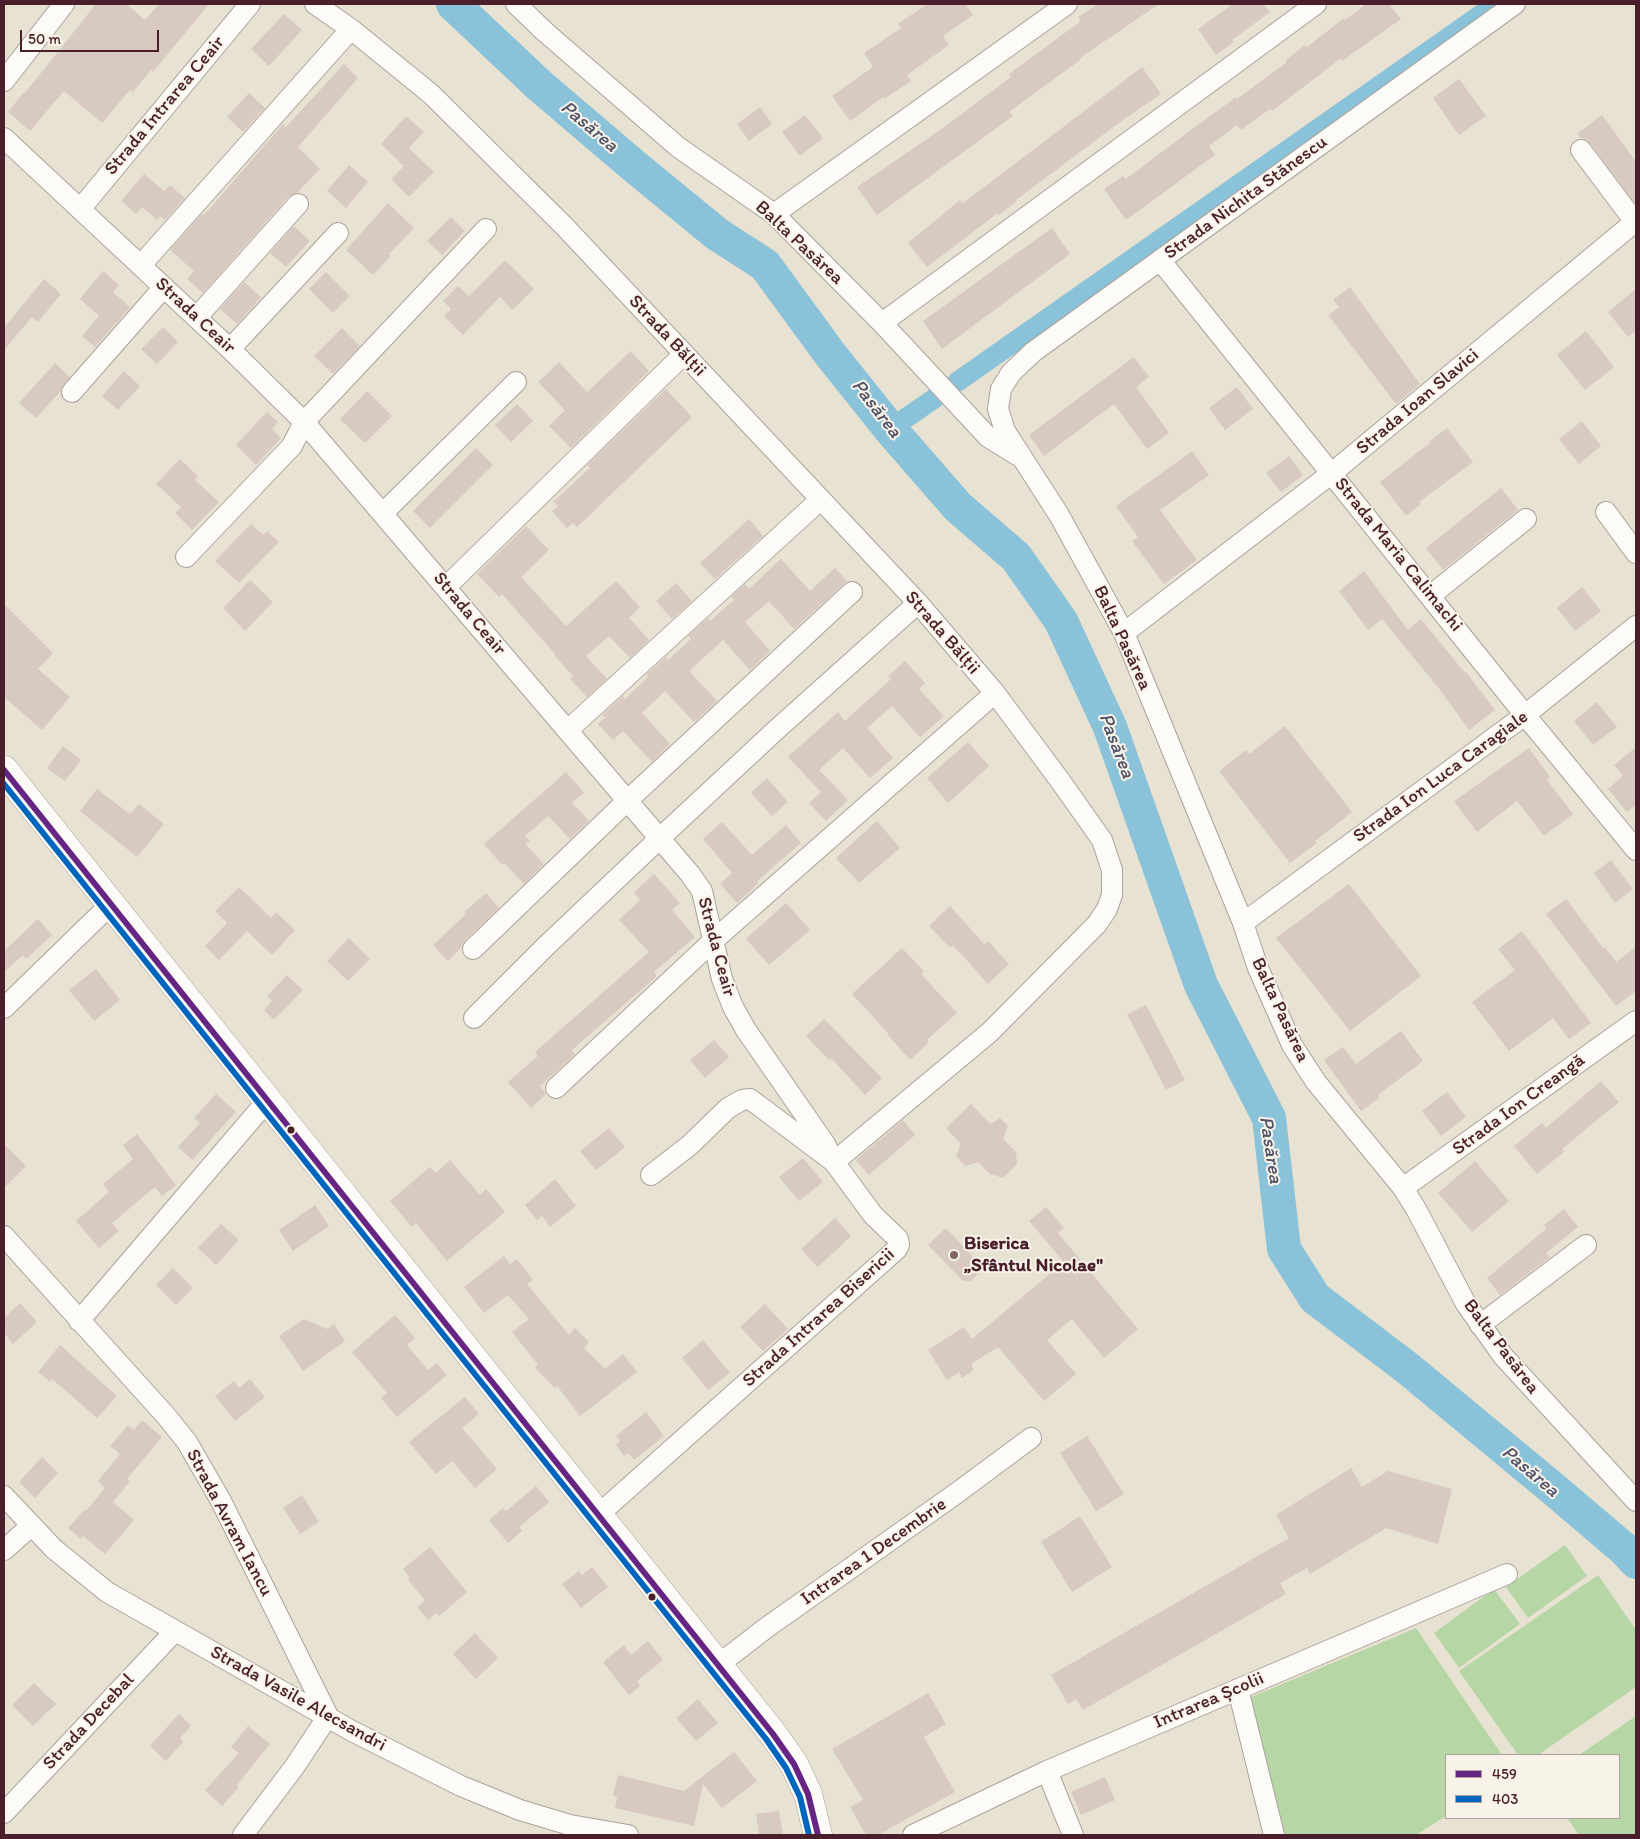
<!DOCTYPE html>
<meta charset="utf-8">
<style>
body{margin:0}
#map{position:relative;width:1640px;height:1839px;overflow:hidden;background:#e8e2d2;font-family:Itim,sans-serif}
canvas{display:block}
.frame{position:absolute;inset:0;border:5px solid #4a1f2b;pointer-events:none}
.legend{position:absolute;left:1445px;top:1754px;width:175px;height:65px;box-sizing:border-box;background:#f7f3e8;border:1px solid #b29e9c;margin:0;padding:6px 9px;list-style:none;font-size:15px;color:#4a1f2b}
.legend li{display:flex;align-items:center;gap:10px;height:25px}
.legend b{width:25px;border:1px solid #b29e9c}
.scale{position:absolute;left:20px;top:30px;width:139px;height:22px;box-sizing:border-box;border:2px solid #4a1f2b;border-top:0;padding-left:6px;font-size:15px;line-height:18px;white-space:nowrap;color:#4a1f2b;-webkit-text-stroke:4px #f7f3e8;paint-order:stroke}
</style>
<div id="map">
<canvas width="1640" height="1839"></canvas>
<div class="frame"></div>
<ul class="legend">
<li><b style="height:6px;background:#662483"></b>459</li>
<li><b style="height:6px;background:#0065bd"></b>403</li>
</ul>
<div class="scale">50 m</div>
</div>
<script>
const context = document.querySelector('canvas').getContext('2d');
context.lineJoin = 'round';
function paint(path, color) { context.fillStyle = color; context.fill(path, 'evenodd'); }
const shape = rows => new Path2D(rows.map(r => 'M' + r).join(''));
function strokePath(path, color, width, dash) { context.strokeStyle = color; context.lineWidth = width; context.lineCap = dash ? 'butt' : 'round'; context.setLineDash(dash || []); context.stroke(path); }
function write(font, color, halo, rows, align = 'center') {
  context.font = font + ' Itim,sans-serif'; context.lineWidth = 4; context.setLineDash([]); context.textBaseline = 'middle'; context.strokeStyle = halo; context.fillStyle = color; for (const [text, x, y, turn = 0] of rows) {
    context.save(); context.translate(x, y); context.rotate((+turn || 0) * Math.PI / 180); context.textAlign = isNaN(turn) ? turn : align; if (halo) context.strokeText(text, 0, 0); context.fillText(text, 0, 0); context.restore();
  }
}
paint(shape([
 [1565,1545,1587,1576,1528,1618,1506,1587],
 [1598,1575,1636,1630,1636,1687,1538,1755,1518,1755,1459,1671],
 [1494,1589,1520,1624,1459,1668,1434,1633],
 [1416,1628,1502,1755,1446,1755,1446,1816,1416,1835,1285,1835,1249,1698],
 [1636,1716,1636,1835,1579,1835,1567,1818,1619,1818,1619,1755,1579,1755]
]), '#b7d6a6');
strokePath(shape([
 [957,382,1496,4],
 [890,429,935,398]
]), '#89c2d9', 20);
strokePath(shape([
 [453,4,539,85,634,166,717,234,765,265,830,354,890,429,958,507,1016,557,1061,621,1110,727,1201,985,1269,1118,1284,1249,1315,1298,1406,1367,1551,1487,1624,1549,1636,1562]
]), '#89c2d9', 34);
paint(shape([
 [96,4,126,4,145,20,159,4,209,4,153,72,151,70,133,92,130,90,102,123,64,91,30,131,8,112,24,92,25,93],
 [927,4,965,4,973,15,943,36,949,45,907,75,911,81,884,99,883,97,850,121,832,96,873,67,864,53,901,28,898,24],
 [1098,4,1159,4,1080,58,1080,60,1009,112,1013,116,877,215,857,187,943,128,1011,77,1009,74,1081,21,1078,17],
 [1233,4,1263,4,1270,12,1232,40,1234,42,1216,55,1198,29],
 [1366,4,1389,4,1401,19,1342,61,1340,59,1272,111,1270,109,1241,130,1237,125,1209,146,1215,155,1126,220,1104,189,1123,176,1126,179,1195,127,1236,97,1237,99,1287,62,1286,60,1305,45,1307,47,1344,18,1345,20],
 [284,14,302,30,269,66,251,49],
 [344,64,358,78,298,147,320,169,298,192,289,196,203,293,187,279,194,271,170,250,202,214,204,215,283,124,286,127],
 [1142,67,1161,94,1123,120,1016,200,1017,201,999,215,998,213,927,267,908,243,960,200,962,204],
 [1459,79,1486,116,1459,135,1433,98],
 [249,93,265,108,243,132,227,117],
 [760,107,772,124,749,141,737,124],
 [805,115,823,138,800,156,782,132],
 [1602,115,1636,162,1636,204,1590,143,1586,139,1581,138,1577,134],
 [406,116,424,132,409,148,434,172,409,197,391,179,404,166,381,144],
 [349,165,368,182,346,208,327,191],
 [144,174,164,191,170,185,185,198,165,220,160,216,157,220,142,207,136,214,121,201],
 [388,203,414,228,389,254,391,256,373,275,346,250],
 [451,217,465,231,442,255,427,241],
 [294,226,310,241,286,267,270,253],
 [1052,228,1070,254,942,349,923,321],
 [505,260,534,289,512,310,500,297,463,335,444,316,451,309,443,301,458,286,469,296],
 [103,271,119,285,113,292,130,307,95,347,82,336,99,316,80,299],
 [326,272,350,296,333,313,309,289],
 [44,279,61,294,38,322,32,317,4,350,4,328],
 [244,282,261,297,237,324,220,309],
 [1350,287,1420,384,1396,404,1328,315,1339,307,1333,300],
 [1636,289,1636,331,1628,337,1608,312],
 [163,327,178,342,157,364,141,349],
 [342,328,360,346,333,374,314,356],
 [1586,331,1614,367,1585,390,1557,355],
 [631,351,649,371,571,448,549,426,565,410,538,382,559,362,587,392],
 [1134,357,1149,377,1136,387,1169,433,1147,449,1114,404,1044,456,1029,435],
 [55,363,70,377,63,385,60,392,36,418,19,403],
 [124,371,140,386,118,410,102,396],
 [1237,387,1253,409,1225,430,1209,408],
 [666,389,692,417,577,527,573,523,567,528,552,511,558,506,553,502,590,468,587,465],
 [367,391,392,416,365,443,340,419],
 [517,404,533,421,511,442,495,425],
 [267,412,278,422,272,429,281,438,256,465,236,445],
 [1582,421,1601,446,1579,464,1559,439],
 [1447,428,1473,462,1419,502,1421,504,1406,516,1380,482,1431,442,1430,441],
 [476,448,493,465,430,528,413,511],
 [1192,451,1209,475,1160,510,1197,560,1164,584,1132,541,1138,537,1116,506],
 [1289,456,1303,475,1281,492,1266,473],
 [180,459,198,476,195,480,219,502,192,530,175,513,181,507,156,484],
 [1501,488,1518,510,1443,570,1426,548],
 [749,519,763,536,715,579,700,563],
 [251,524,263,535,267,531,279,542,239,583,215,561],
 [526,526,549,550,521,577,566,626,616,581,640,607,629,618,649,640,630,658,609,636,586,656,607,679,587,697,570,679,573,676,554,655,555,654,502,594,499,597,477,574],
 [781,559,810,591,835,568,847,581,794,629,769,601,745,622,770,651,750,670,723,640,689,671,717,701,694,722,665,691,642,713,670,744,652,762,623,731,613,740,598,724,605,718,602,715,623,696,625,699,648,677,646,675,666,657,668,660,691,639,688,636,708,618,710,621,734,600,731,597,745,584,749,589],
 [1364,571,1408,630,1421,619,1465,673,1466,672,1495,710,1469,730,1441,691,1382,619,1368,630,1339,591],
 [250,580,273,602,245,631,223,608],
 [676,583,692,601,672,619,656,601],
 [1582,587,1601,611,1575,631,1557,608],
 [4,604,53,653,38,669,70,697,42,730,4,697],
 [905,661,925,683,919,689,944,716,920,737,892,706,867,728,893,758,870,778,843,748,819,770,848,800,826,821,809,803,821,792,788,757,838,712,845,721,891,679,888,676],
 [1597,702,1617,727,1593,745,1574,721],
 [1285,726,1352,812,1315,841,1317,843,1290,863,1219,771,1246,750,1249,754],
 [968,742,989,766,948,803,927,778],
 [63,746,81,760,65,781,47,768],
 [1636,747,1636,805,1627,812,1608,789,1623,776,1614,765],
 [1529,748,1550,777,1547,780,1573,814,1544,836,1517,801,1477,832,1454,801],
 [566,772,584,793,572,803,589,821,570,839,548,816,525,836,530,841,525,844,544,864,524,884,504,863,502,865,484,844],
 [767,778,788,802,772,816,751,793],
 [97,789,130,814,139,804,164,824,137,857,80,811],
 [877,821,900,848,859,883,836,858],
 [722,822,752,855,786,825,801,843,757,881,759,883,737,903,720,884,732,873,703,839],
 [1611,860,1633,889,1615,903,1594,873],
 [654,874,680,903,672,910,695,937,654,972,657,976,572,1050,575,1054,540,1086,546,1094,531,1108,508,1082,538,1056,535,1052,649,952,619,920,640,900,634,892],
 [1349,884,1421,976,1350,1031,1276,938],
 [239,887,271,918,276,912,295,930,272,955,247,931,219,960,205,946,227,923,215,911],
 [486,893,499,908,465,940,461,948,448,961,433,945,466,914,464,912],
 [1566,899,1603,948,1605,947,1616,962,1636,947,1636,991,1616,1006,1546,914],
 [786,903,810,930,769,965,746,939],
 [950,906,984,944,988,941,1009,964,988,984,953,945,950,948,929,926],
 [38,919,52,935,26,959,23,955,4,972,4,951],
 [1522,931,1591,1023,1569,1039,1553,1018,1509,1051,1472,1002,1515,970,1498,949],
 [349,938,370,959,348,981,327,961],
 [902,948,924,971,921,974,957,1013,927,1040,929,1042,910,1060,887,1034,888,1033,852,994],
 [96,969,120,1000,94,1021,69,990],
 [287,975,303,990,274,1020,264,1010,272,1001,267,996],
 [1146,1005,1185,1080,1166,1090,1127,1014],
 [824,1019,882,1078,865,1095,831,1058,829,1060,806,1036],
 [1401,1031,1423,1061,1378,1095,1379,1098,1361,1111,1324,1060,1343,1047,1356,1064],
 [714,1040,729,1057,705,1078,690,1060],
 [1601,1081,1619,1102,1562,1149,1565,1151,1537,1174,1514,1146,1542,1123,1546,1128],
 [1447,1092,1466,1117,1441,1136,1422,1111],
 [216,1094,236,1112,192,1160,178,1147,200,1123,194,1118],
 [971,1104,990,1124,1000,1118,1008,1126,1003,1139,1016,1152,1017,1164,1003,1178,990,1174,978,1162,965,1166,956,1156,961,1144,946,1128],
 [903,1120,915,1135,869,1175,856,1160],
 [609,1128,625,1147,596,1170,580,1151],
 [137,1134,176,1185,162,1196,155,1187,112,1223,119,1231,99,1248,76,1221,109,1192,103,1184,133,1159,123,1145],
 [4,1144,26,1166,4,1188],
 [803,1158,823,1182,799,1201,779,1177],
 [450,1160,480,1195,486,1189,505,1212,447,1261,416,1223,412,1227,390,1201,430,1167,436,1173],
 [1475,1161,1509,1201,1472,1232,1438,1193],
 [555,1179,576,1206,550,1227,542,1216,537,1220,525,1205],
 [315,1205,329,1226,293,1251,279,1230],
 [1046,1207,1064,1228,1058,1233,1138,1329,1104,1358,1072,1319,1047,1340,1076,1374,1044,1401,998,1347,971,1364,974,1370,962,1378,959,1372,947,1380,928,1350,964,1327,972,1339,1064,1262,1029,1221],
 [1564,1209,1578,1227,1546,1253,1550,1257,1500,1295,1487,1278,1547,1228,1544,1225],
 [835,1218,851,1236,818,1267,801,1249],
 [221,1224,239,1240,216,1265,198,1248],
 [946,1228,980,1264,979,1273,971,1281,963,1281,928,1245],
 [504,1256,510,1264,517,1259,533,1280,527,1284,569,1335,575,1328,589,1342,584,1348,605,1369,623,1354,637,1372,580,1416,557,1386,555,1388,535,1368,538,1365,512,1332,529,1319,508,1295,484,1313,464,1287],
 [173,1268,193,1288,176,1305,156,1285],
 [20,1303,37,1322,13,1344,4,1333,4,1318],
 [765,1304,788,1329,763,1351,740,1327],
 [395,1315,415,1338,407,1345,428,1370,437,1363,447,1375,397,1417,381,1398,387,1393,352,1352],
 [304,1319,327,1329,334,1324,345,1341,303,1371,279,1336],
 [703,1340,730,1373,708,1390,682,1358],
 [60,1345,117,1396,97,1418,52,1379,50,1382,38,1372],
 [250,1379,265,1397,235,1421,215,1396,234,1381,239,1388],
 [465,1397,479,1414,462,1428,497,1469,475,1488,452,1461,436,1474,409,1442],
 [646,1412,664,1436,634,1460,628,1453,624,1456,616,1445,620,1441,616,1436],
 [142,1420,162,1437,127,1479,130,1481,113,1502,134,1520,105,1554,83,1536,81,1539,68,1528,85,1509,86,1511,105,1488,98,1481,120,1454,110,1446,128,1425,134,1430],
 [1087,1436,1124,1494,1096,1511,1060,1453],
 [42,1457,58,1473,35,1498,19,1482],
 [1351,1468,1362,1487,1388,1471,1452,1489,1438,1544,1386,1528,1310,1574,1307,1568,1280,1583,1286,1594,1083,1710,1076,1699,1068,1704,1051,1675,1289,1538,1276,1515],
 [536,1486,549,1502,519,1527,522,1531,508,1543,489,1520,503,1508,506,1511],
 [302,1495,319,1522,300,1534,283,1508],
 [1080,1516,1112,1567,1072,1592,1041,1542],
 [430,1547,467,1592,439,1616,436,1613,428,1620,417,1607,425,1600,408,1580,410,1578,403,1569],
 [592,1567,608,1587,581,1608,562,1584,579,1571,582,1575],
 [475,1633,498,1658,476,1679,453,1654],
 [648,1641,663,1660,637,1681,640,1686,629,1695,603,1662,624,1645,631,1655],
 [34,1683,56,1704,33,1726,12,1705],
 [928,1693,946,1724,924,1737,955,1792,878,1835,866,1835,850,1807,863,1800,832,1749],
 [698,1699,718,1723,696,1741,676,1718],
 [179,1714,191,1726,180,1738,183,1742,166,1761,150,1746],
 [248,1726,270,1744,237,1785,239,1787,222,1806,205,1790,239,1753,231,1747],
 [734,1752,757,1781,722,1808,703,1784,694,1826,615,1808,617,1797,613,1796,618,1775,684,1791],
 [1105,1777,1115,1800,1081,1815,1071,1792],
 [779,1811,783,1835,759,1835,756,1814]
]), '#d8cac1');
const street = shape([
 [315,4,351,29,431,94,565,227,918,603,995,693,1061,782,1102,840,1112,870,1112,895,1107,909,1097,924,990,1032,834,1162],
 [516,4,544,31,678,147,774,214,882,323,988,437,1017,455],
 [1515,4,1033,352,1011,373,1001,389,998,409,1005,431,1059,515,1124,633,1243,923,1258,968,1292,1045,1316,1082,1403,1188,1416,1209,1466,1304,1503,1356,1636,1501],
 [4,81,64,4],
 [4,138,230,349,304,422,690,874,702,891,722,979,733,1007,746,1030,825,1144,834,1162],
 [1581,150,1635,222],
 [81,208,250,4],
 [774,214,1067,4],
 [1160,260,1525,715,1636,850],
 [141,265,351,29],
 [197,317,298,204],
 [882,323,1316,4],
 [230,349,338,233],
 [72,392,164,287],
 [1606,512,1636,553],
 [383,513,516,382],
 [186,557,292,446,304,422,486,229],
 [446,587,684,354],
 [1430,596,1526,519],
 [1124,633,1332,473,1636,221],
 [568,730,820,500],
 [1243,923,1525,715,1636,626],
 [473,949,628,800,852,592],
 [4,1008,110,905],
 [474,1018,546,946,660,838,776,730,918,603],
 [556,1088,714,940,995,693],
 [1403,1188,1636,1021],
 [4,1236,167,1417,187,1442,221,1501,328,1716,295,1766,243,1835],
 [79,1321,267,1101],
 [1480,1325,1586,1245],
 [4,1496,54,1549,107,1592,352,1731,461,1786,520,1810,570,1825,628,1835],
 [598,1515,897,1249,899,1245,898,1239,873,1215,834,1162,750,1099,742,1100,728,1108,690,1145,651,1175],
 [4,1550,31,1526],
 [718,1665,766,1628,954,1495,1031,1438],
 [1238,1689,1274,1835],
 [1047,1771,1073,1835],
 [4,1813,175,1631],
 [913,1835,1047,1771,1507,1574]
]);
const secondary = shape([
 [4,770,773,1734,794,1764,808,1794,818,1835]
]);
strokePath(street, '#aba29b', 22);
strokePath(secondary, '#aba29b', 29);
strokePath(street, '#fcfbf8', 20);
strokePath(secondary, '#fcfbf8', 28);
strokePath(shape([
 [4,770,773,1734,794,1764,808,1794,818,1835]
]), '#662483', 6);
strokePath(shape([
 [4,784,766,1739,786,1768,800,1797,809,1835]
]), '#0065bd', 6);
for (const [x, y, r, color] of [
 [291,1130,4.5,"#4a1f2b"],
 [954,1255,5,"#816365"],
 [652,1597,4.5,"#4a1f2b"]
]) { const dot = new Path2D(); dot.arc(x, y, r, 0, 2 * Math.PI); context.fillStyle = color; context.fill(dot); strokePath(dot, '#f7f3e8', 2); }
write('19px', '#4a1f2b', '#f7f3e8', [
 ["Strada Intrarea Ceair",165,106,-50],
 ["Strada Nichita Stănescu",1246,198,-36],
 ["Balta Pasărea",799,243,43],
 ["Strada Ceair",195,316,43],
 ["Strada Bălții",667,336,47],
 ["Strada Ioan Slavici",1418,402,-40],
 ["Strada Maria Calimachi",1398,555,51],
 ["Strada Ceair",469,614,50],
 ["Strada Bălții",942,633,49],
 ["Balta Pasărea",1122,638,65],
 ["Strada Ion Luca Caragiale",1441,777,-36],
 ["Strada Ceair",716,947,75],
 ["Balta Pasărea",1280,1010,65],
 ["Strada Ion Creangă",1519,1105,-36],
 ["Strada Intrarea Bisericii",819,1318,-42],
 ["Balta Pasărea",1501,1347,53],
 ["Strada Avram Iancu",229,1523,62],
 ["Intrarea 1 Decembrie",874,1552,-35],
 ["Strada Vasile Alecsandri",298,1699,29],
 ["Intrarea Școlii",1209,1701,-23],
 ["Strada Decebal",89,1722,-47]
]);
write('bold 19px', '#4a1f2b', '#f7f3e8', [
 ["Biserica",964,1244],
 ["„Sfântul Nicolae\"",964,1266]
], 'left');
write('italic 20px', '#525369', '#f7f3e8', [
 ["Pasărea",589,127,40],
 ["Pasărea",876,409,52],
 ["Pasărea",1116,746,69],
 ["Pasărea",1270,1150,81],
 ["Pasărea",1530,1472,40]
]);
</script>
